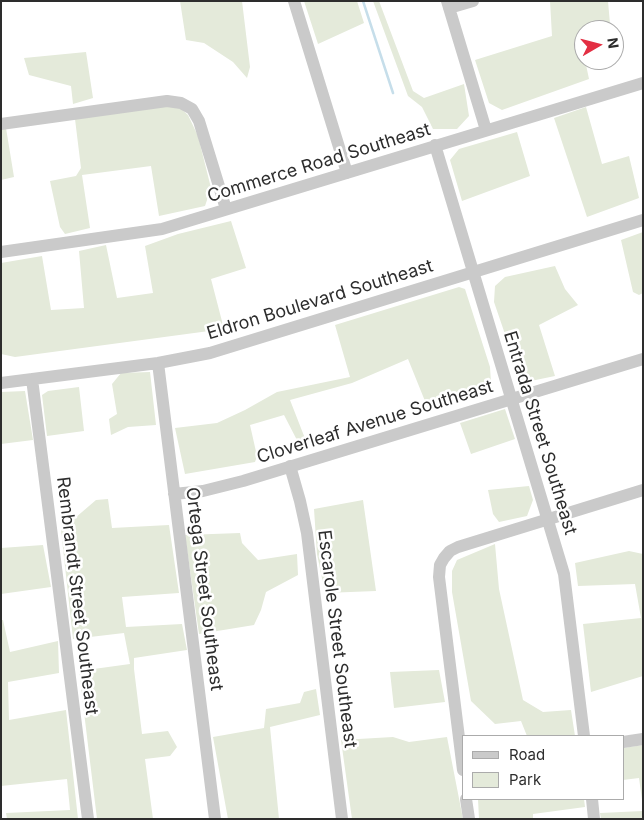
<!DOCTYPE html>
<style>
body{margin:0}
#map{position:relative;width:644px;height:820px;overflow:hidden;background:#fff;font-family:Inter,sans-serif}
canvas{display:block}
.frame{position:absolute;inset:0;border:2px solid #2d2d2d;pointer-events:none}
.legend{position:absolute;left:462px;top:735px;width:162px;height:65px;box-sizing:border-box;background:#fff;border:1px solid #ababab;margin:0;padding:6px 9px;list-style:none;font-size:15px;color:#2d2d2d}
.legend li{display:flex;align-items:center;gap:10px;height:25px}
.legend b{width:25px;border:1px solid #ababab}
.north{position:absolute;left:574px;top:20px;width:50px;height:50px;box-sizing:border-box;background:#fff;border:1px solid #ababab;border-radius:50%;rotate:82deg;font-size:14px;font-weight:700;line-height:20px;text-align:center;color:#2d2d2d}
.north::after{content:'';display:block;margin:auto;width:18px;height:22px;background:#e32f43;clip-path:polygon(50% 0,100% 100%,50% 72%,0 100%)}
</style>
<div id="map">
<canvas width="644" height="820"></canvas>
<div class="frame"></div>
<ul class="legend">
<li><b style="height:6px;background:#cacaca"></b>Road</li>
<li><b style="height:14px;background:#e4eada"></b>Park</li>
</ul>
<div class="north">N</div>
</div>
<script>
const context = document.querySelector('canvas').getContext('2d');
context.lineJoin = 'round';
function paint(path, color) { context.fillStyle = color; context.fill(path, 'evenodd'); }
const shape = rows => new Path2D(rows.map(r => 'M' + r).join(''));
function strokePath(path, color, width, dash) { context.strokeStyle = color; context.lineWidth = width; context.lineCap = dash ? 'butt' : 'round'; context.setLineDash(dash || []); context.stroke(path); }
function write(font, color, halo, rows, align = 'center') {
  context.font = font + ' Inter,sans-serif'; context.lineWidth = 5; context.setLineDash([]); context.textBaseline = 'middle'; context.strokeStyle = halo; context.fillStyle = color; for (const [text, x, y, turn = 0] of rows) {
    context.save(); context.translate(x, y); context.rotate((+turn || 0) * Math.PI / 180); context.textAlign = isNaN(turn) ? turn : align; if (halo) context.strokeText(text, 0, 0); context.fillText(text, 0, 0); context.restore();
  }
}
paint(shape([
 [180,1,242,1,250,67,247,78,233,62,204,43,186,40],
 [304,1,357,1,364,23,318,44],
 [373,1,379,1,413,91,424,98,464,84,469,116,457,129,433,129,422,107,408,96],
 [550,1,608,1,610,24,594,30,584,30,584,34,581,35,584,60,585,60,589,79,502,110,489,103,475,60,552,36],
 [86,52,93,98,73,104,71,86,29,75,24,58],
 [161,106,178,106,188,115,198,136,211,188,205,206,159,216,151,166,82,175,90,228,65,234,60,227,50,181,76,176,81,168,75,119],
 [586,107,602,164,629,156,639,198,587,217,554,118],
 [6,128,14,177,1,180,1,129],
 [517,132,530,176,462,201,450,160,459,149],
 [231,221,246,268,211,279,224,329,15,357,1,354,1,263,42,256,51,310,84,308,79,251,106,245,117,298,153,293,145,246,178,234],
 [643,232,643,293,639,295,633,292,621,240],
 [555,266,565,289,578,305,539,325,555,376,526,382,520,378,494,302,495,286,505,277],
 [459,287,465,289,490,367,491,383,489,387,429,411,408,359,352,383,290,400,306,441,299,444,284,415,250,425,257,456,255,462,185,474,175,428,217,423,245,410,277,392,350,377,335,325],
 [150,372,156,425,128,427,111,435,109,419,117,414,112,384,121,373],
 [79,387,84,431,47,436,42,395,48,391],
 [25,391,33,440,1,444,1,392],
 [505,409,515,439,471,454,460,423],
 [529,486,533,500,527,516,499,522,493,514,488,490],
 [108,499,112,528,169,525,179,593,122,597,126,627,182,624,187,650,134,658,134,669,142,734,168,731,177,747,170,756,145,759,153,819,97,819,79,671,130,664,124,633,73,639,61,530,96,500],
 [363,500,376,591,325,593,317,554,314,509],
 [240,533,242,543,258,560,297,554,298,575,266,592,261,610,254,625,199,634,185,535],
 [495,544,499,589,523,700,543,712,571,710,575,736,527,736,521,721,495,724,471,701,452,592,452,571,457,560],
 [43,545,51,587,1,594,1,548],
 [629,551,643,554,643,676,591,692,583,624,641,618,635,584,578,586,575,563],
 [1,620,3,620,10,652,58,641,59,673,8,682,9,720,66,710,78,819,7,819,6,813,70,810,67,779,1,786],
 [439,670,445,702,394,708,390,672],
 [316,689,320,715,270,727,279,819,228,819,213,737,264,728,266,709,300,703,304,692],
 [393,737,409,742,447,737,463,819,352,819,341,740],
 [643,745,643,807,639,778,623,780,623,748],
 [478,799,584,799,585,807,533,814,533,819,479,819],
 [643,811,643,818,640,819,601,819,600,813]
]), '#e4eada');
strokePath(shape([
 [363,1,393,93]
]), '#c6deea', 2.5);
strokePath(shape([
 [294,1,347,173],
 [447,1,486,130],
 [449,8,473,1],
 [1,124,167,101,181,103,192,109,199,121,226,209],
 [435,145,564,574,584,736],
 [1,252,162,229,643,83],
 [158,363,215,819],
 [32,379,88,819],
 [1,383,158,363,210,353,643,220],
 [290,466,300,501,307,533,342,819],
 [174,494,203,491,243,481,643,359],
 [623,742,643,739],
 [463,770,439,577,440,565,444,558,450,551,458,547,643,490],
 [466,799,469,819],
 [592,799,594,819]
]), '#cacaca', 12);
write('18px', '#2d2d2d', '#fff', [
 ["Commerce Road Southeast",319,163,-17],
 ["Eldron Boulevard Southeast",320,300,-17],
 ["Cloverleaf Avenue Southeast",375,422,-17],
 ["Entrada Street Southeast",540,433,73],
 ["Ortega Street Southeast",204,589,83],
 ["Rembrandt Street Southeast",77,596,83],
 ["Escarole Street Southeast",337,639,83]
]);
</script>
